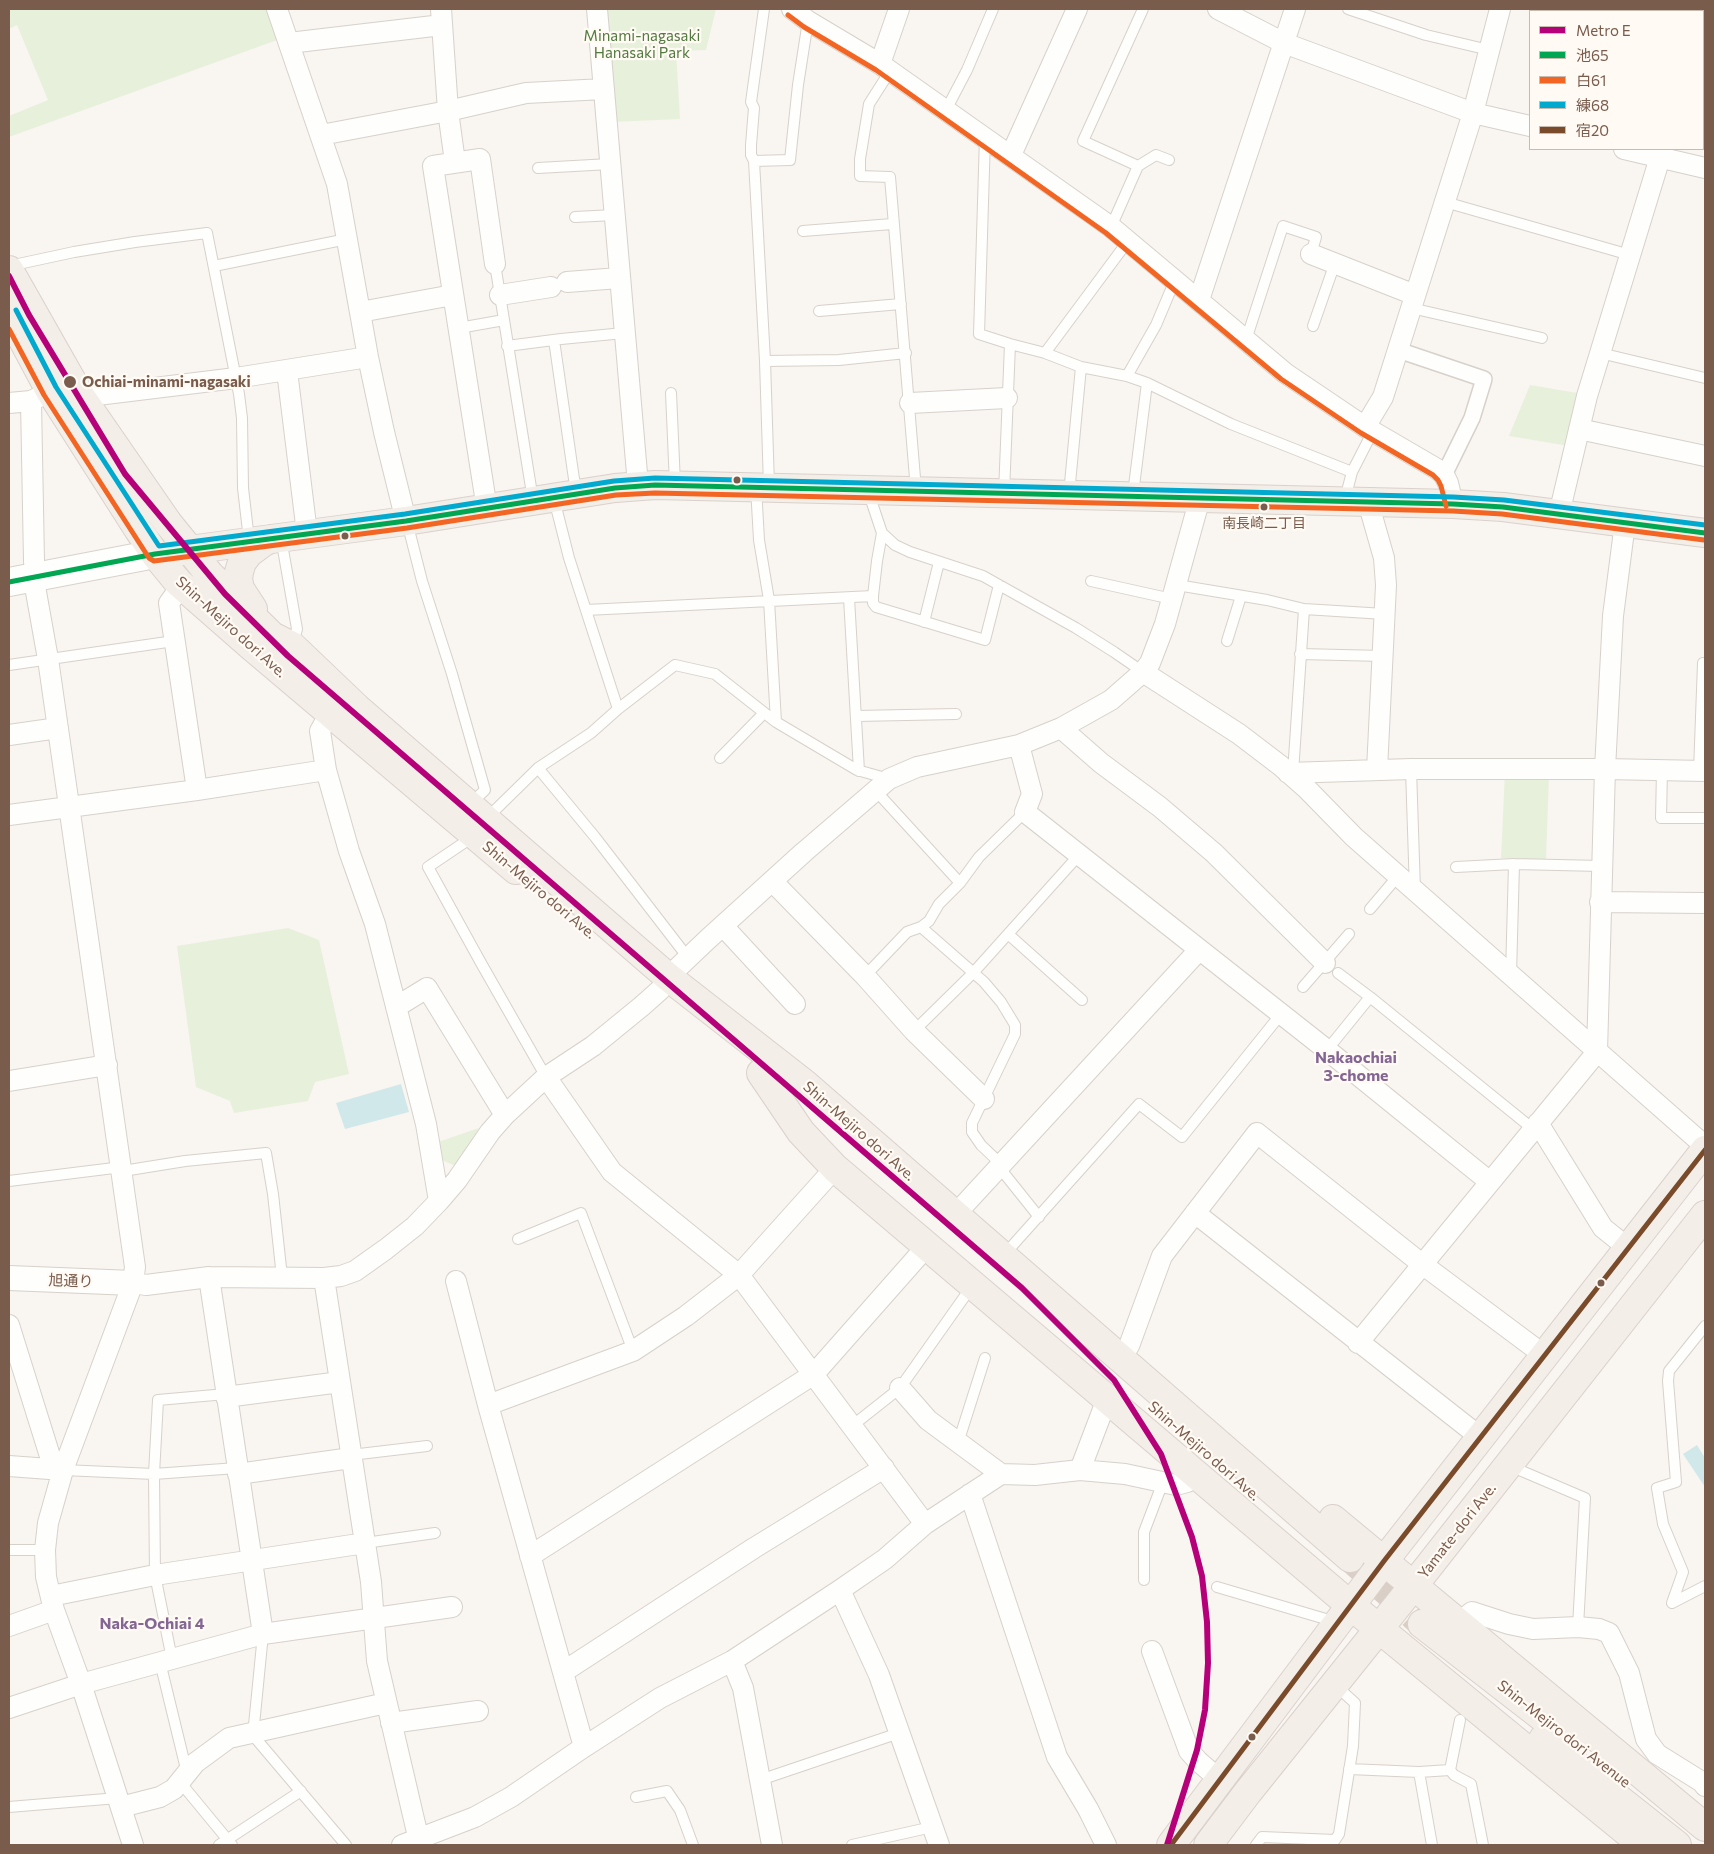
<!DOCTYPE html>
<meta charset="utf-8">
<style>
body{margin:0}
#map{position:relative;width:1714px;height:1854px;overflow:hidden;background:#f9f5f0;font-family:Commissioner,"Noto Sans JP",sans-serif}
canvas{display:block}
.frame{position:absolute;inset:0;border:10px solid #7a5c4d;pointer-events:none}
.legend{position:absolute;left:1529px;top:10px;width:175px;height:140px;box-sizing:border-box;background:#fffaf3;border:1px solid #cabbb1;margin:0;padding:6px 9px;list-style:none;font-size:15px;color:#7a5c4d}
.legend li{display:flex;align-items:center;gap:10px;height:25px}
.legend b{width:25px;border:1px solid #cabbb1}
</style>
<div id="map">
<canvas width="1714" height="1854"></canvas>
<div class="frame"></div>
<ul class="legend">
<li><b style="height:6px;background:#b6007a"></b>Metro E</li>
<li><b style="height:6px;background:#00a651"></b>池65</li>
<li><b style="height:6px;background:#f26522"></b>白61</li>
<li><b style="height:6px;background:#00a9ce"></b>練68</li>
<li><b style="height:6px;background:#7a4b2a"></b>宿20</li>
</ul>
</div>
<script>
const context = document.querySelector('canvas').getContext('2d');
context.lineJoin = 'round';
function paint(path, color) { context.fillStyle = color; context.fill(path, 'evenodd'); }
const shape = rows => new Path2D(rows.map(r => 'M' + r).join(''));
function strokePath(path, color, width, dash) { context.strokeStyle = color; context.lineWidth = width; context.lineCap = dash ? 'butt' : 'round'; context.setLineDash(dash || []); context.stroke(path); }
function write(font, color, halo, rows, align = 'center') {
  context.font = font + ' Commissioner,"Noto Sans JP",sans-serif'; context.lineWidth = 4.5; context.setLineDash([]); context.textBaseline = 'middle'; context.strokeStyle = halo; context.fillStyle = color; for (const [text, x, y, turn = 0] of rows) {
    context.save(); context.translate(x, y); context.rotate((+turn || 0) * Math.PI / 180); context.textAlign = isNaN(turn) ? turn : align; if (halo) context.strokeText(text, 0, 0); context.fillText(text, 0, 0); context.restore();
  }
}
paint(shape([
 [9,9,271,9,280,39,9,137,9,116,48,100,17,25,9,29],
 [604,9,716,9,706,50,676,51,680,119,610,122],
 [1530,385,1583,394,1569,446,1509,436],
 [1505,772,1549,774,1546,860,1501,858],
 [288,928,319,940,349,1074,315,1082,308,1101,234,1113,230,1101,196,1087,177,946],
 [479,1128,456,1166,437,1158,435,1143]
]), '#e7f0db');
paint(shape([
 [401,1084,409,1112,345,1129,336,1103],
 [1697,1445,1705,1458,1705,1487,1683,1454]
]), '#d0e8ea');
strokePath(shape([
 [1350,1558,1422,1624]
]), '#d9cfc7', 28, [28, 14]);
const service = shape([
 [1348,9,1426,35,1489,50],
 [1598,11,1598,9],
 [890,71,869,104,860,159,860,176,890,177,916,490],
 [946,110,967,70,993,9],
 [985,137,979,334,1010,344,1045,353,1081,367,1127,376,1147,383,1231,424,1352,472],
 [754,161,751,155,751,145,754,108,751,102,764,9],
 [1138,166,1156,155,1169,160],
 [538,168,610,164],
 [1445,202,1630,255],
 [575,217,614,215],
 [1111,227,1138,166,1083,141,1143,9],
 [803,231,892,224],
 [495,264,533,500],
 [9,266,74,252,135,242,207,233,239,394,242,418,243,488,249,540],
 [214,266,347,239],
 [1411,308,1542,338],
 [819,311,901,304],
 [1313,326,1335,263],
 [459,328,504,320],
 [554,340,574,479,579,494],
 [1246,340,1283,226,1316,237,1311,254],
 [507,346,561,339,624,333],
 [1045,353,1128,241],
 [1600,353,1705,378],
 [765,361,839,360,906,353],
 [1127,376,1156,325,1175,280],
 [671,393,675,484],
 [769,486,765,361,754,161,790,160,798,85,808,21],
 [756,487,759,540,769,600,776,722],
 [868,491,882,533,895,545,910,552,983,576,1076,628,1114,652,1143,672],
 [1004,493,1010,344],
 [1069,494,1081,367],
 [1133,494,1147,383],
 [554,499,569,558,618,709],
 [1345,499,1352,472,1373,431],
 [407,522,422,581,452,674,485,790,469,805],
 [281,538,297,629,292,646],
 [1091,581,1172,599],
 [1177,585,1267,600,1304,609,1385,614],
 [873,596,873,603,876,607,985,640,999,585],
 [849,598,859,771],
 [586,610,873,596,877,561,882,533],
 [924,622,939,562],
 [1227,641,1241,596],
 [1300,654,1383,656],
 [9,665,174,641],
 [856,716,956,714],
 [720,758,764,713],
 [538,768,595,837,689,959],
 [1411,769,1415,891],
 [1662,770,1661,818,1705,818],
 [1699,771,1703,663],
 [1293,773,1304,609],
 [876,791,960,883],
 [487,818,538,768,591,733,618,709,675,665,715,674,776,722,857,770,889,779],
 [474,836,428,867,481,963,546,1077],
 [1456,867,1514,864,1601,866],
 [1370,909,1398,876],
 [921,927,984,982,1001,1002,1015,1025,1015,1034,972,1123,972,1132,981,1145,1001,1164],
 [1008,934,1082,1000],
 [1338,973,1370,997,1533,1129],
 [1511,975,1514,864],
 [865,976,907,932,921,927,929,921,939,904,960,883,979,857,1025,812],
 [1303,987,1349,934],
 [914,1031,973,973,1079,855],
 [1327,1050,1370,997],
 [999,1167,1039,1217],
 [123,1171,185,1161,266,1153,273,1194,282,1277],
 [9,1181,122,1167],
 [518,1239,581,1213,633,1351],
 [1012,1246,1139,1104,1182,1137,1281,1014],
 [852,1426,900,1388,972,1286],
 [958,1443,985,1358],
 [351,1455,427,1446],
 [1510,1466,1585,1498,1578,1627],
 [63,1470,154,1474,237,1468],
 [365,1543,435,1533],
 [9,1550,45,1550],
 [1144,1580,1144,1532,1163,1482],
 [1217,1587,1336,1622],
 [1672,1603,1683,1572,1663,1524,1657,1488,1676,1482,1668,1381,1669,1371,1705,1326],
 [1672,1603,1705,1586],
 [263,1634,254,1725,257,1740,346,1845],
 [172,1659,155,1575,154,1474,158,1400,226,1394],
 [160,1662,187,1773],
 [1349,1769,1419,1772,1450,1770,1454,1775,1471,1784,1483,1845],
 [1450,1770,1460,1720],
 [1419,1772,1432,1845],
 [760,1780,899,1733],
 [180,1782,232,1845],
 [636,1797,667,1791,680,1810,693,1845],
 [9,1807,118,1798],
 [219,1845,301,1791],
 [852,1845,932,1827],
 [1256,1845,1262,1837,1335,1840,1339,1834,1353,1746,1355,1703,1335,1685]
]);
const pedestrian = shape([
 [1398,350,1484,379,1472,418,1444,475]
]);
const minor = shape([
 [277,9,337,184,368,357,384,432,406,521],
 [441,9,448,111,455,162],
 [597,9,638,485],
 [792,9,808,21,880,64,1111,227,1285,373,1365,427,1437,469,1444,475,1448,483,1453,504],
 [1218,9,1284,43,1473,113,1530,126],
 [1648,9,1660,11],
 [1703,21,1705,21],
 [289,43,442,25],
 [880,64,899,9],
 [321,135,448,111,526,93,604,89],
 [1624,149,1705,168],
 [1011,155,1077,9],
 [1311,254,1415,295],
 [567,282,619,278],
 [500,295,551,287],
 [1199,300,1295,9],
 [360,312,453,295],
 [287,371,307,533],
 [81,397,236,378,368,357],
 [31,401,34,561,36,592,48,659,135,1267,133,1283,63,1470,48,1523,45,1550,46,1577,54,1610,81,1684,133,1845],
 [9,403,31,401,43,395],
 [910,403,1007,398],
 [1365,427,1383,397,1473,113,1500,9],
 [1579,429,1705,456],
 [1368,502,1384,558,1386,585,1377,770],
 [487,509,433,166,480,159,495,264],
 [1559,514,1587,396,1658,164,1657,149],
 [182,585,169,603,197,790],
 [1143,672,1239,734,1281,766,1307,789,1354,837,1705,1146],
 [330,713,320,731,326,770,349,851,375,924,426,1124,439,1201],
 [1061,728,1101,763,1160,807,1214,853,1325,963],
 [9,735,58,728],
 [1019,745,1032,794,1025,812,1327,1050,1490,1182],
 [1288,773,1411,769,1605,769,1705,771],
 [9,815,197,790,326,770],
 [772,881,865,976,914,1031,984,1099],
 [1600,902,1705,903],
 [723,926,795,1004],
 [396,1007,427,988,505,1115],
 [546,1077,612,1172,739,1275,925,1524],
 [9,1081,107,1065],
 [1538,1123,1603,1228,1628,1248],
 [964,1205,1199,950],
 [1195,1213,1480,1437],
 [209,1277,263,1634],
 [324,1278,371,1582,377,1661,420,1845],
 [456,1281,488,1405,584,1747],
 [133,1283,146,1285,209,1277,324,1278,341,1276,355,1271,386,1249,415,1226,439,1201,457,1180,490,1132,505,1115,546,1077,593,1046,642,1006,660,990,668,977,708,939,804,852,889,779,917,767,1019,745,1061,728,1111,700,1143,672,1150,663,1165,624,1200,498],
 [9,1325,54,1469],
 [1358,1343,1597,1052,1605,769,1613,616,1625,523],
 [1129,1346,1162,1256,1257,1133,1422,1264,1544,1355],
 [900,1388,928,1420,1001,1474],
 [226,1397,340,1382],
 [488,1405,633,1351,686,1316,739,1275,835,1168],
 [9,1466,63,1470],
 [1080,1470,1107,1399],
 [238,1474,351,1458],
 [970,1494,1057,1757,1088,1809,1106,1845],
 [530,1556,814,1374,927,1246],
 [840,1590,879,1675,939,1845],
 [51,1596,155,1575,365,1543],
 [1459,1623,1472,1612,1509,1624,1533,1629,1578,1627,1599,1629,1609,1633,1629,1673,1646,1739,1657,1754,1702,1782,1705,1786],
 [9,1626,54,1610],
 [1152,1651,1189,1751,1198,1761,1220,1780],
 [732,1661,743,1688,772,1845],
 [563,1672,754,1548,884,1468],
 [9,1708,81,1684,263,1634,452,1607],
 [391,1723,478,1711],
 [121,1807,160,1797,174,1789,195,1763,229,1738,386,1703],
 [402,1845,475,1817,511,1797,584,1747,660,1698,732,1661,840,1590,885,1559,925,1524,1001,1474,1035,1475,1080,1470,1125,1474,1176,1485,1187,1482,1196,1475]
]);
const tertiary = shape([
 [9,1278,133,1283]
]);
const secondary = shape([
 [9,582,155,554]
]);
const primary = shape([
 [9,270,81,397,168,523,210,575,272,636,292,646,357,708,668,977,805,1084,1350,1558],
 [9,314,50,391,138,529,155,554,178,582,251,646,516,870],
 [174,552,406,521,615,488,655,485,1453,504,1503,507,1705,533],
 [253,609,240,589,238,579,239,572,242,562,249,553,264,542,271,539],
 [761,1073,801,1132,835,1168,1350,1605,1643,1845],
 [1333,1519,1705,1827],
 [1422,1624,1573,1741],
 [1543,1739,1677,1845],
 [1171,1845,1384,1561,1705,1150],
 [1208,1845,1248,1792,1414,1585,1705,1215]
]);
strokePath(service, '#d7d1cb', 12);
strokePath(pedestrian, '#d7d1cb', 18);
strokePath(minor, '#d7d1cb', 22);
strokePath(tertiary, '#d7d1cb', 26);
strokePath(secondary, '#d9d2cb', 30);
strokePath(primary, '#dad1cc', 30);
strokePath(service, '#fefefd', 10);
strokePath(pedestrian, '#fefefd', 15);
strokePath(minor, '#fefefd', 20);
strokePath(tertiary, '#fefefd', 24);
strokePath(secondary, '#fefefd', 28);
strokePath(primary, '#f3eee8', 28);
strokePath(shape([
 [9,582,155,554,406,521,615,488,655,485,1453,504,1503,507,1705,533]
]), '#00a651', 5);
strokePath(shape([
 [788,15,804,27,876,70,1106,233,1281,379,1361,433,1433,475,1438,480,1441,486,1446,506],
 [9,329,44,395,149,558,154,561,407,528,616,495,655,493,1453,511,1502,514,1704,540]
]), '#f26522', 5);
strokePath(shape([
 [16,310,56,387,159,546,405,514,614,481,655,478,1453,497,1504,500,1705,525]
]), '#00a9ce', 5);
strokePath(shape([
 [1171,1845,1384,1561,1705,1150]
]), '#7a4b2a', 5);
strokePath(shape([
 [9,276,29,315,125,474,225,594,288,656,1022,1288,1114,1380,1161,1454,1192,1537,1202,1576,1207,1622,1208,1663,1205,1710,1197,1750,1167,1845]
]), '#b6007a', 6);
for (const [x, y, r, color] of [
 [70,382,7,"#7a5c4d"],
 [737,480,4.5,"#7a5c4d"],
 [1264,507,4.5,"#7a5c4d"],
 [345,536,4.5,"#7a5c4d"],
 [1601,1283,4.5,"#7a5c4d"],
 [1252,1737,4.5,"#7a5c4d"]
]) { const dot = new Path2D(); dot.arc(x, y, r, 0, 2 * Math.PI); context.fillStyle = color; context.fill(dot); strokePath(dot, '#fffaf3', 2); }
write('14px', '#7a5c4d', '#fffaf3', [
 ["南長崎二丁目",1264,523]
]);
write('15px', '#537a41', '#fffaf3', [
 ["Minami-nagasaki",642,36],
 ["Hanasaki Park",642,53]
]);
write('bold 15px', '#7a5c4d', '#fffaf3', [
 ["Ochiai-minami-nagasaki",82,382]
], 'left');
write('15px', '#7a5c4d', '#fffaf3', [
 ["Shin-Mejiro dori Ave.",231,627,42],
 ["Shin-Mejiro dori Ave.",539,890,40],
 ["Shin-Mejiro dori Ave.",859,1131,41],
 ["旭通り",71,1281,2],
 ["Shin-Mejiro dori Ave.",1204,1451,41],
 ["Yamate-dori Ave.",1457,1531,-52],
 ["Shin-Mejiro dori Avenue",1564,1734,38]
]);
write('bold 16px', '#846695', '#fffaf3', [
 ["Nakaochiai",1356,1058],
 ["3-chome",1356,1076],
 ["Naka-Ochiai 4",152,1624]
]);
</script>
